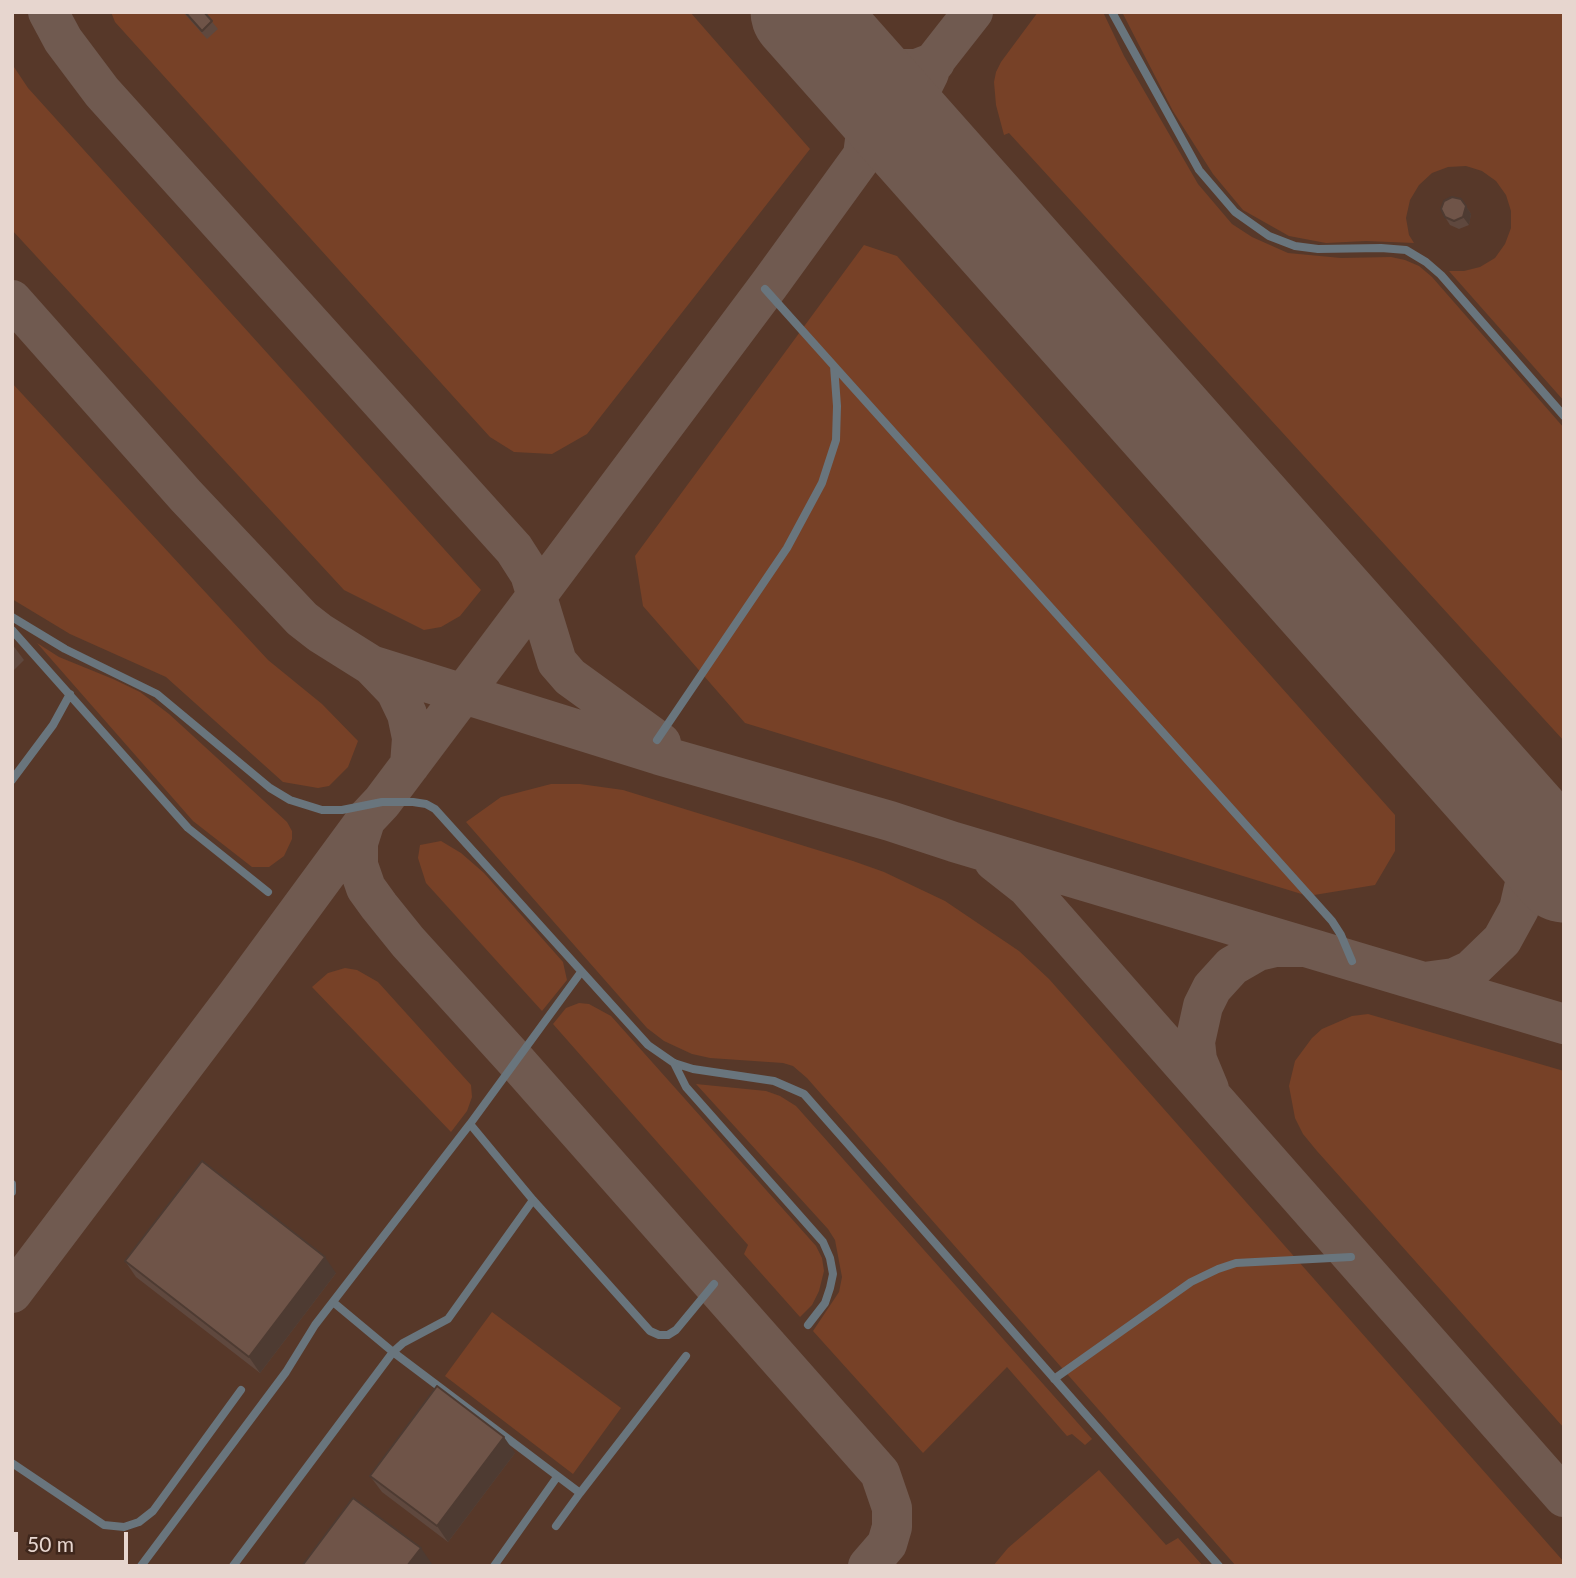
<!DOCTYPE html>
<style>
body{margin:0}
#map{position:relative;width:1576px;height:1578px;overflow:hidden;background:#4a3126;font-family:Lato,sans-serif}
canvas{display:block}
.frame{position:absolute;inset:0;border:14px solid #e7d6cf;pointer-events:none}
.scale{position:absolute;left:14px;top:1532px;width:114px;height:32px;box-sizing:border-box;border:4px solid #e7d6cf;border-top:0;padding-left:9px;font-size:21px;line-height:24px;white-space:nowrap;color:#e7d6cf;-webkit-text-stroke:5px #3f271c;paint-order:stroke}
</style>
<div id="map">
<canvas width="1576" height="1578"></canvas>
<div class="frame"></div>
<div class="scale">50 m</div>
</div>
<script>
const context = document.querySelector('canvas').getContext('2d');
context.lineJoin = 'round';
function paint(path, color) { context.fillStyle = color; context.fill(path, 'evenodd'); }
const shape = rows => new Path2D(rows.map(r => 'M' + r).join(''));
function strokePath(path, color, width, dash) { context.strokeStyle = color; context.lineWidth = width; context.lineCap = dash ? 'butt' : 'round'; context.setLineDash(dash || []); context.stroke(path); }
paint(shape([
 [12,12,1564,12,1564,1566,12,1566]
]), '#573829');
paint(shape([
 [111,12,690,12,810,149,587,434,552,454,514,452,490,437,470,415,115,22],
 [1038,12,1103,12,1124,56,1198,184,1232,224,1252,237,1288,253,1341,258,1391,257,1405,260,1419,266,1432,277,1564,428,1564,741,1009,133,1004,135,996,105,994,82,996,72,1001,62],
 [1122,12,1564,12,1564,401,1449,271,1464,271,1480,267,1495,258,1505,244,1511,228,1511,211,1506,195,1496,181,1482,171,1466,166,1448,167,1432,173,1419,185,1410,200,1406,218,1409,235,1414,243,1366,241,1326,243,1289,236,1243,210,1213,174,1173,111],
 [12,64,28,88,481,590,460,616,441,627,424,630,344,590,12,230],
 [864,245,897,256,1395,815,1395,851,1375,885,1308,896,745,723,643,606,635,556],
 [12,383,268,660,322,704,358,741,348,767,329,786,318,788,283,782,166,677,70,634,12,599],
 [37,643,59,657,113,679,140,692,169,714,287,822,292,831,292,839,284,856,269,867,252,867,193,821],
 [551,784,580,784,623,790,853,861,884,872,945,901,1019,951,1049,979,1564,1562,1564,1566,1236,1566,807,1078,793,1066,783,1063,710,1058,692,1054,664,1041,647,1028,466,822,501,797],
 [441,841,461,853,484,873,563,962,567,980,542,1011,426,883,418,858,420,845],
 [345,968,357,970,378,982,471,1085,472,1097,467,1111,451,1132,312,987,328,973],
 [579,1003,589,1004,611,1016,816,1246,822,1258,824,1271,819,1291,812,1305,800,1317,744,1254,748,1245,553,1024,566,1008],
 [1368,1014,1564,1071,1564,1428,1317,1151,1303,1134,1295,1118,1289,1086,1295,1061,1312,1038,1322,1029,1352,1016],
 [696,1084,766,1091,780,1096,796,1106,1092,1439,1085,1445,1072,1434,1067,1436,1007,1367,923,1453,813,1331,839,1292,842,1277,835,1240,828,1229],
 [492,1312,621,1408,573,1474,445,1376],
 [1099,1470,1166,1545,1178,1538,1203,1566,993,1566,1008,1548]
]), '#774127');
strokePath(shape([
 [48,12,63,40,102,92,514,549,530,574,557,662,570,677,661,743],
 [833,47,848,56,885,69,917,69,935,62],
 [851,67,865,105,867,125,863,155],
 [929,73,919,93,918,105,922,131,934,160],
 [12,300,186,496,302,619,320,633,371,665,659,755,890,821,954,842,1564,1024],
 [371,665,396,691,407,714,412,738,410,765],
 [365,821,358,843,358,865,366,888,379,906,408,942,516,1061,880,1473,892,1508,892,1527,887,1544,868,1566],
 [994,861,1027,887,1564,1497],
 [1424,982,1454,978,1471,970,1502,940,1519,909,1526,879,1524,849,1511,817,1493,791],
 [1209,1089,1197,1060,1195,1042,1203,1006,1212,988,1232,966,1258,951,1275,947,1298,947],
 [12,1293,237,995,367,818,382,802,526,610,769,285,893,114,973,12]
]), '#705a50', 40);
strokePath(shape([
 [802,12,1564,871]
]), '#705a50', 103);
strokePath(shape([
 [1112,12,1199,170,1235,212,1269,236,1295,246,1318,249,1381,248,1406,250,1426,262,1441,275,1564,416],
 [834,366,1332,921,1341,935,1352,961],
 [12,617,65,649,157,694,270,788,290,800,322,810,342,810,382,802,413,802,426,804,435,809,648,1045,674,1063,693,1069,774,1081,804,1094,1219,1566],
 [12,630,188,828,268,892],
 [657,740,787,548,822,483,836,440,837,406,834,366,765,289],
 [12,780,53,725,70,694],
 [581,972,470,1124,533,1200,650,1331,659,1335,668,1335,676,1330,714,1284],
 [674,1063,686,1087,823,1242,830,1258,833,1274,830,1288,825,1303,808,1325],
 [12,1184,12,1192],
 [333,1302,393,1352,580,1493,686,1356],
 [1054,1379,1191,1282,1218,1269,1236,1263,1351,1257],
 [12,1463,104,1525,124,1527,139,1522,153,1511,241,1390],
 [556,1526,580,1493],
 [141,1566,286,1372,315,1325,470,1124],
 [233,1566,393,1352,403,1343,448,1319,533,1200],
 [494,1566,557,1477]
]), '#69757d', 8);
paint(shape([
 [183,12,204,12,218,29,207,39],
 [1461,199,1471,214,1469,225,1459,229,1450,225,1445,217],
 [12,644,24,660,12,672],
 [125,1261,336,1273,260,1373,136,1277],
 [515,1453,448,1542,382,1492,370,1476]
]), '#5f483e');
paint(shape([
 [1466,206,1471,214,1469,225,1463,217],
 [325,1257,336,1273,260,1373,249,1357],
 [504,1437,515,1453,448,1542,437,1526],
 [421,1548,432,1564,430,1566,407,1566]
]), '#4e3b32');
const building = shape([
 [185,12,204,12,212,21,202,31,185,12],
 [1452,197,1461,199,1466,206,1463,217,1454,221,1445,217,1441,209,1444,201,1452,197],
 [202,1161,325,1257,249,1357,125,1261,202,1161],
 [437,1386,504,1437,437,1526,370,1476,437,1386],
 [353,1498,421,1548,407,1566,302,1566,353,1498],
 [12,1558,22,1566,12,1566,12,1558]
]);
paint(building, '#6f5448');
strokePath(building, '#4e3b32', 2);
</script>
